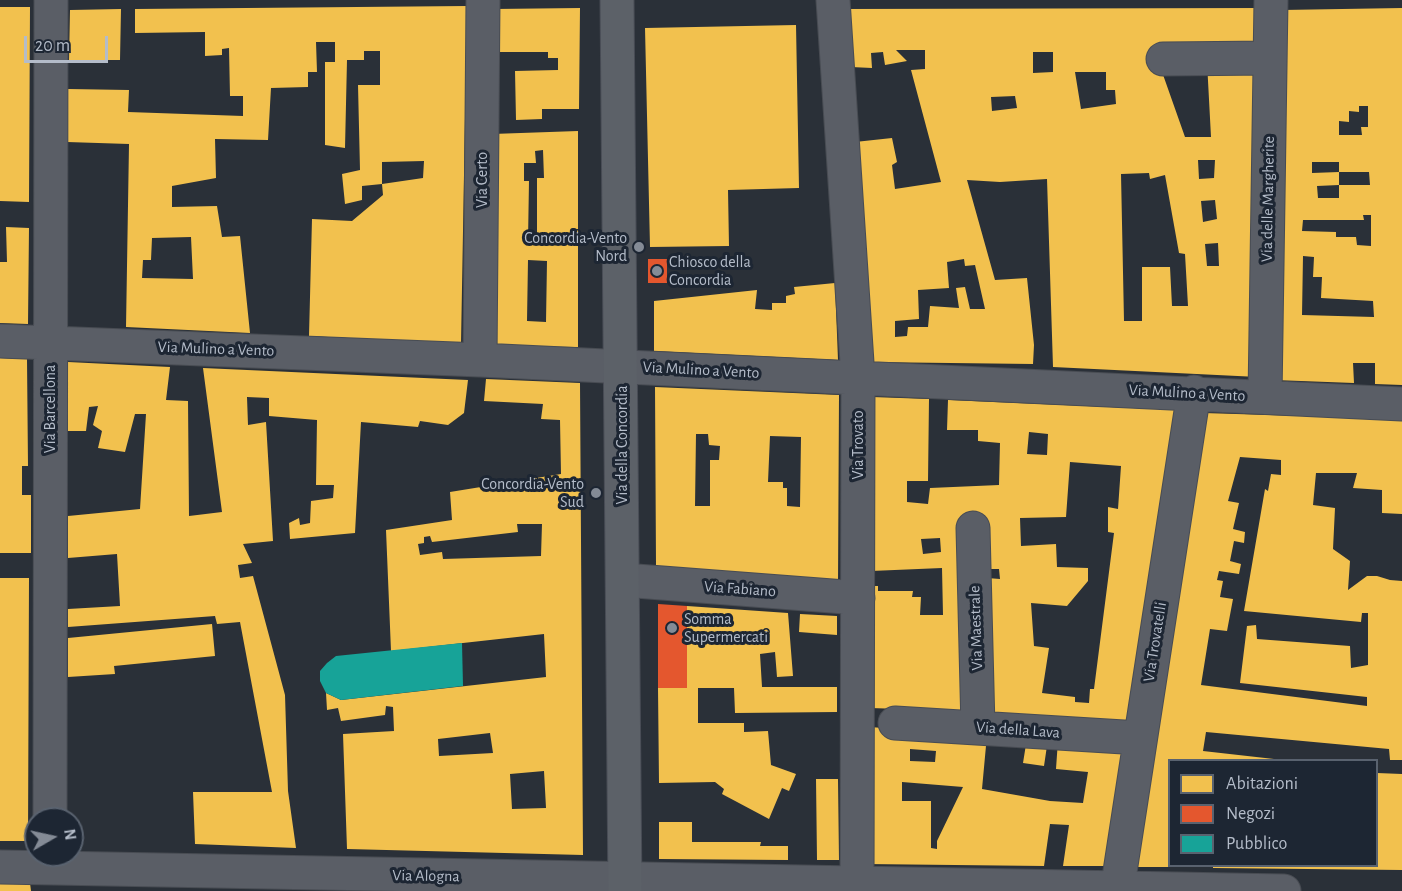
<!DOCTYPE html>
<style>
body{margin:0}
#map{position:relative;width:1402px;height:891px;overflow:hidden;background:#2a3038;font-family:"Alegreya Sans",sans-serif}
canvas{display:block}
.legend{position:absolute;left:1168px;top:759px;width:210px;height:108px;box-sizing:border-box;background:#1d2633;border:2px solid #59626f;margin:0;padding:8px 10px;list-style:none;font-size:18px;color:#b4bcc9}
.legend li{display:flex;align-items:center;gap:12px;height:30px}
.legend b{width:30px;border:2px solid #59626f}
.north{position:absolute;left:24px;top:807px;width:60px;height:60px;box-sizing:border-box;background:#1d2633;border:2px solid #59626f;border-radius:50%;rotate:81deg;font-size:16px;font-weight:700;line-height:24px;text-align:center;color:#b4bcc9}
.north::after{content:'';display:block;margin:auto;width:21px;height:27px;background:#848b96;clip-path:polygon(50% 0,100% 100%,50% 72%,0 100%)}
.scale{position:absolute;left:24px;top:36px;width:84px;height:27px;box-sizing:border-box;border:3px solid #b4bcc9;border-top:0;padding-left:8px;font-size:18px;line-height:21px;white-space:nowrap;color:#b4bcc9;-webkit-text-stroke:4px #1d2633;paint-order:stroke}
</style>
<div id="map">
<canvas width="1402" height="891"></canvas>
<ul class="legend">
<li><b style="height:16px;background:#f2c14e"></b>Abitazioni</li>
<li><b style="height:16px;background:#e4572e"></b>Negozi</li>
<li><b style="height:16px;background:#17a398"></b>Pubblico</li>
</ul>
<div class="north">N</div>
<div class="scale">20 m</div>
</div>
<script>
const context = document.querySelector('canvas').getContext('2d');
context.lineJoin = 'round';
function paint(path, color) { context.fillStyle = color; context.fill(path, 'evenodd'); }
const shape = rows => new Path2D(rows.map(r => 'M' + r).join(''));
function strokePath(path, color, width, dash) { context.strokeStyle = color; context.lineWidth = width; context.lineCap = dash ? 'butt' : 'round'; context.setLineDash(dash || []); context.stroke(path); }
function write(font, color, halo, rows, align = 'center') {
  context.font = font + ' "Alegreya Sans",sans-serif'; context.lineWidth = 6; context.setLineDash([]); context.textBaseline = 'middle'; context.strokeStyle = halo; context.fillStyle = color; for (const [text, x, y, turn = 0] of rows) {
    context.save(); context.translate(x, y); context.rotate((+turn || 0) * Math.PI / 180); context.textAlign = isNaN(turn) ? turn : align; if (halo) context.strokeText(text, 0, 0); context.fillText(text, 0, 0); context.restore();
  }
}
paint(shape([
 [467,6,461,344,309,336,312,219,352,221,383,195,382,184,423,178,424,161,382,162,382,184,362,186,362,200,345,204,342,174,360,170,358,85,380,85,380,51,364,51,364,60,347,60,345,148,325,145,325,62,335,62,335,42,316,42,317,72,308,72,308,87,271,88,268,140,215,139,216,178,172,186,172,207,217,206,222,237,240,236,250,333,126,327,129,144,67,142,68,89,129,90,128,112,243,116,243,96,230,96,229,48,222,49,222,55,205,56,205,32,135,33,135,9],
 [191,237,193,279,142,278,143,260,151,260,152,238],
 [0,7,30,7,29,202,0,201],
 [580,8,579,109,542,109,542,119,516,120,515,71,558,70,558,58,548,58,548,52,494,52,494,9],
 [1261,8,1261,52,1151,53,1152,72,1161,69,1185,137,1211,137,1207,62,1262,62,1258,377,1053,367,1047,179,1000,182,967,180,995,280,1027,278,1034,345,1033,364,868,362,855,142,892,138,897,162,892,165,895,189,941,182,911,70,925,69,925,50,896,50,907,61,885,65,883,52,871,53,872,68,851,67,847,9],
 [1033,52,1053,52,1053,72,1033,73],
 [1075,72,1106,72,1106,90,1115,90,1116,104,1081,109],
 [1015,96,1017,108,992,111,991,97],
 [1198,160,1215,160,1214,178,1199,179],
 [1149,173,1150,179,1165,175,1179,253,1185,254,1188,306,1172,306,1170,267,1142,267,1142,321,1124,321,1121,174],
 [1215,200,1217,219,1203,222,1201,201],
 [1218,243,1219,266,1207,266,1205,244],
 [964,259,965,266,975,265,985,309,970,309,965,287,956,288,959,308,930,306,928,327,908,327,907,336,895,337,895,321,919,319,918,290,949,288,947,262],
 [1402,8,1402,385,1375,384,1375,363,1353,363,1354,383,1274,380,1282,10],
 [1359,106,1368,106,1368,127,1361,127,1362,135,1339,135,1339,121,1349,122,1349,111,1359,112],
 [1312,162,1339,162,1339,172,1369,172,1370,185,1339,185,1339,198,1318,198,1317,186,1339,185,1339,172,1312,173],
 [1363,215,1371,215,1371,246,1357,245,1356,237,1336,237,1336,232,1302,231,1303,220,1364,220],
 [1303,256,1314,257,1313,277,1322,277,1321,298,1373,301,1374,317,1302,315],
 [121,9,120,60,69,60,70,10],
 [796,25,799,188,728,190,729,246,650,247,645,28],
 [578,131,578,347,489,346,492,134],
 [543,150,544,178,537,178,537,241,528,241,529,181,524,181,524,163,536,163,535,151],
 [528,260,547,261,546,322,527,321],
 [6,227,29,228,28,324,0,323,0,262,7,262],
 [835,283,838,360,654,351,654,301,757,290,755,309,772,310,772,303,786,303,786,296,795,294,794,287],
 [0,358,27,359,28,466,22,466,22,495,31,495,31,553,0,553],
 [68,362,170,367,166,400,188,401,189,516,222,512,203,368,468,380,464,413,448,425,420,421,418,427,361,422,355,533,290,539,289,523,299,518,300,525,310,523,311,501,333,498,334,485,316,485,317,420,269,416,269,398,247,397,248,425,266,422,273,541,243,544,252,563,238,565,240,578,253,576,285,695,288,791,296,848,195,844,193,792,272,792,240,622,217,624,215,616,68,627,68,609,120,606,117,554,68,558,68,516,140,509,146,414,135,414,125,452,98,448,102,431,93,425,98,406,89,407,86,431,68,431],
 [486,379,580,383,583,855,347,849,343,734,394,731,393,707,386,706,385,715,341,721,338,708,327,710,326,693,341,700,546,677,544,634,391,651,386,530,452,520,450,492,561,474,560,420,541,419,543,404,484,401],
 [517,524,542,524,541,556,443,559,442,552,420,555,418,544,424,543,424,537,430,536,432,542,518,532],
 [490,733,493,753,439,756,438,739],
 [544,771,546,808,512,809,510,774],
 [655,387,839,395,838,583,656,566],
 [696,434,708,434,709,445,720,446,719,460,710,460,710,506,695,506],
 [770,436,801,437,800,507,787,506,787,488,783,488,783,482,768,482],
 [872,397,929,399,928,481,907,481,907,502,928,504,930,488,999,485,1000,443,978,441,978,430,947,430,948,400,1179,410,1130,728,988,716,987,578,1000,579,999,569,989,569,989,547,983,547,982,519,961,520,963,711,870,708,871,586,878,586,878,591,913,591,912,597,921,597,920,615,943,615,942,568,871,571],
 [1029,432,1048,434,1047,455,1027,454],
 [1070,462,1121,466,1118,509,1108,507,1108,532,1114,533,1094,689,1090,689,1089,703,1075,702,1075,697,1042,693,1049,648,1034,646,1031,603,1067,606,1088,581,1088,568,1057,567,1056,544,1021,546,1020,518,1066,517],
 [940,538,941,552,923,554,921,539],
 [1203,413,1402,419,1402,514,1382,513,1382,490,1353,488,1357,473,1316,473,1313,505,1335,508,1333,549,1350,561,1348,590,1367,576,1377,576,1390,580,1402,581,1402,760,1390,760,1389,749,1206,732,1203,751,1274,759,1274,760,1170,760,1170,867,1133,867],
 [1240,457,1281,460,1281,475,1271,474,1268,491,1265,489,1244,611,1361,622,1362,613,1368,613,1368,665,1351,668,1350,646,1257,639,1256,625,1247,626,1240,683,1367,697,1367,706,1201,685,1210,629,1227,631,1233,599,1220,597,1223,581,1217,580,1219,571,1239,574,1241,564,1230,561,1234,541,1244,543,1245,532,1233,529,1239,503,1228,501],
 [0,578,29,578,28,841,0,841],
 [687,606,788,613,793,676,777,677,775,652,760,654,762,687,837,687,837,712,735,713,734,688,698,688,698,723,744,723,744,732,768,731,771,765,796,774,789,791,782,788,769,819,722,794,724,789,715,782,659,783,658,688,687,688],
 [800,614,837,616,837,635,799,632],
 [212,624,215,656,114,666,115,674,68,677,68,638],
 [869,727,987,735,982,789,1050,801,1083,803,1088,772,1056,769,1058,740,1129,745,1110,866,1063,866,1069,825,1050,824,1044,866,865,864],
 [910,749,936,751,935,762,910,761],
 [902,782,963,787,937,841,937,849,931,848,931,801,902,801],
 [1027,738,1048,739,1044,766,1023,763],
 [1377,773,1402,774,1402,870,1213,868,1213,866,1377,866],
 [816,779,838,779,839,860,817,860],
 [659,822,692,822,692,842,761,842,760,846,788,846,788,860,659,859],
 [30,883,31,891,0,891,0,884]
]), '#f2c14e');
paint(shape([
 [648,259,667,259,667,283,648,283],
 [658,604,687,606,687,688,658,688]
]), '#e4572e');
paint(shape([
 [462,643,463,686,341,700,326,693,320,681,320,671,327,663,336,656]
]), '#17a398');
const minor = shape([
 [833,0,858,378,857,891],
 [1163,59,1270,58],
 [0,341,480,360,1402,404],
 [480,360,483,0],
 [1265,397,1271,0],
 [973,528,978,728],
 [623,580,858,598],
 [895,723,1140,738],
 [50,819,51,0],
 [0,867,1284,891],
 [1117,891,1194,392]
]);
const major = shape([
 [617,0,625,891]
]);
strokePath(minor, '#484c53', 35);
strokePath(major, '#484c55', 35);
strokePath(minor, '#5a5e66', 33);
strokePath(major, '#5c6168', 33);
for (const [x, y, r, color] of [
 [639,247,6,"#848b96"],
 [657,271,6,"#848b96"],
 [596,493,6,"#848b96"],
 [672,628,6,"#848b96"]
]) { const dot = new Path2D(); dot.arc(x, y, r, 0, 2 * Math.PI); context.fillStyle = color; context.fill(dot); strokePath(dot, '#1d2633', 2); }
write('16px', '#b4bcc9', '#1d2633', [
 ["Via Certo",482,180,-90],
 ["Via delle Margherite",1268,199,-89],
 ["Via Mulino a Vento",216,349,2],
 ["Via Mulino a Vento",701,370,3],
 ["Via Mulino a Vento",1187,393,3],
 ["Via Barcellona",50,409,-90],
 ["Via della Concordia",622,445,-90],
 ["Via Trovato",858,445,-90],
 ["Via Fabiano",740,589,4],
 ["Via Maestrale",976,628,-92],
 ["Via Trovatelli",1155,642,-81],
 ["Via della Lava",1018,730,4],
 ["Via Alogna",426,876,1]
]);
write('16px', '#b4bcc9', '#1d2633', [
 ["Concordia-Vento",627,238],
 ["Nord",627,256],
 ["Chiosco della",669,262,"left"],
 ["Concordia",669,280,"left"],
 ["Concordia-Vento",584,484],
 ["Sud",584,502],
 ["Somma",684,619,"left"],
 ["Supermercati",684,637,"left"]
], 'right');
</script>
